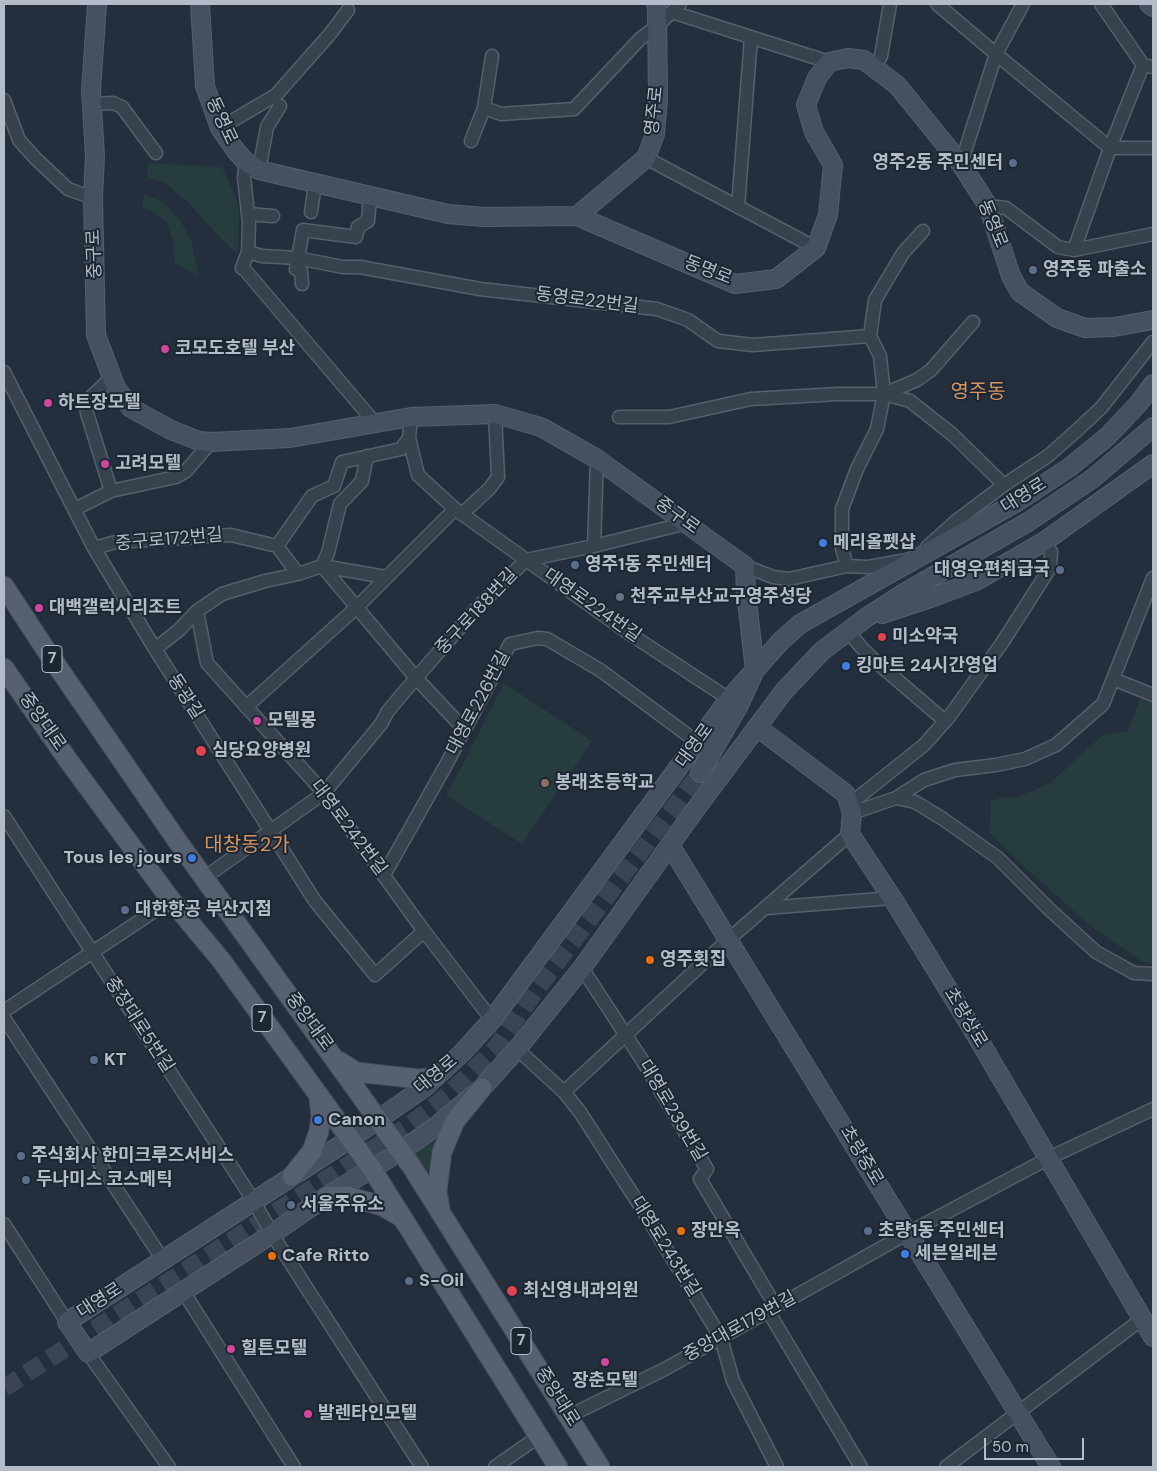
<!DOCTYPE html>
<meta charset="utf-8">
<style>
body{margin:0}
#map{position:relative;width:1157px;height:1471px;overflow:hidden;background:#242f3e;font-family:"DM Sans",sans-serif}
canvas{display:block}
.frame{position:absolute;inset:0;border:5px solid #b4bcc9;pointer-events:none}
.scale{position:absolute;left:984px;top:1438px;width:100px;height:22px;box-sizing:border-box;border:2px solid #b4bcc9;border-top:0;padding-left:6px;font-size:15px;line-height:18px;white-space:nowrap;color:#b4bcc9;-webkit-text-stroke:4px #1d2633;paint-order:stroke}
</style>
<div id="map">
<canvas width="1157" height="1471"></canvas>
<div class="frame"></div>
<div class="scale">50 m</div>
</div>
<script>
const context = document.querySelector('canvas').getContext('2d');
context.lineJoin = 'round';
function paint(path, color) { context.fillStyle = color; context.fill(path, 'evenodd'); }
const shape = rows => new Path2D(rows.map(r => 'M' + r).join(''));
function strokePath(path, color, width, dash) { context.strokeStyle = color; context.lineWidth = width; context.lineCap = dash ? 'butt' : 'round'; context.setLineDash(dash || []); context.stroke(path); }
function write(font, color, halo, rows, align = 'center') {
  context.font = font + ' "DM Sans","Noto Sans KR",sans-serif'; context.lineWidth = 4; context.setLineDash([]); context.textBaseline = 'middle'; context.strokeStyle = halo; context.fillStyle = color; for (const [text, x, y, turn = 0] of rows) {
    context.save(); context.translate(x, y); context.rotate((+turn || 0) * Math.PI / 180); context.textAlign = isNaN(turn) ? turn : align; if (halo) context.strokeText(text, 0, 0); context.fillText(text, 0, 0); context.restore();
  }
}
paint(shape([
 [148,163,222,167,236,198,239,213,238,255,210,227,190,204,165,183,147,177],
 [144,195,164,202,181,222,191,240,199,276,175,263,173,242,168,224,154,212,142,208],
 [504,683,592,741,522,844,447,795],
 [1140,699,1153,703,1153,964,1141,961,1092,927,1020,863,989,832,991,812,990,802,1003,797,1017,798,1050,783,1103,735,1128,731],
 [435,1137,427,1179,412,1154]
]), '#263c3f');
strokePath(shape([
 [4,1388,410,1125,449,1094,494,1050,536,990,700,773]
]), '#3a4453', 18, [18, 9]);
const street = shape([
 [937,4,996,54,1110,148,1153,148],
 [1101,4,1143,65,1153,67],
 [672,12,829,62],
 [875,67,881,56,890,4],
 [4,100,19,140,35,158,68,189,93,198],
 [91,104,113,103,122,107,156,153],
 [484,108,501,114,574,109,640,39,657,26,680,4],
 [220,128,276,95,330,34,348,10],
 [471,141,484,108,492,56],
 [646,158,816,248],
 [246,162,244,177,249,223,248,252,242,268,245,270,376,424],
 [961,164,996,54,1023,4],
 [259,170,267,127,280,106],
 [988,206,1006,208,1058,247,1074,250,1153,234],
 [738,207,751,37],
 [311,212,315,184],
 [248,214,273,216],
 [1074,250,1110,148,1143,65],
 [248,252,262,256,297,258,343,267,360,267,480,289,657,309,688,320,718,341,753,345,870,336],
 [302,284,301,271,296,269,303,230,356,237,358,227,368,221,370,197],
 [4,372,94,548,155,649,315,901,375,975,424,931],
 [884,394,917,380,931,370,973,322],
 [619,417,669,417,751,399,838,394,884,394,910,401,953,435,1004,485],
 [409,438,418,475,455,509,627,632,729,699],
 [111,491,87,413,86,405,89,399,112,377],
 [75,509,111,491,176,477,186,471,211,442],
 [462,514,490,488,498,477,495,414],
 [277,546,298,574],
 [594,546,597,459],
 [927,547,956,521,1004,485,1048,456,1074,433,1101,408,1153,342],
 [94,548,116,542,231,535,277,546,312,496,334,486,342,462,401,449,409,438,411,417],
 [322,566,416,678,465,730],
 [322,566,386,577],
 [745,566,773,577,789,579,847,566,868,567,907,560],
 [847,566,842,549,842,509,857,469,877,429,884,394,880,356,870,336,875,300,903,253,923,231],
 [197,611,207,663,324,793,421,927,492,1020],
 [848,631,861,647,875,661,945,721],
 [155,649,179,630,197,611,222,594,265,581,298,574,322,566,328,553,340,504,362,481,367,456],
 [1113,679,1153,695],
 [246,707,356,608,455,509],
 [896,798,915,802,943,819,998,858,1050,910,1096,952,1134,973,1153,974],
 [850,804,924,745,949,717,1002,643,1050,568,1051,552,1045,541],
 [852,813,896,798,924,780,955,770,996,765,1025,759,1056,745,1103,704,1153,578],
 [4,816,248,1192,279,1245,422,1467],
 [384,875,446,765,510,644,538,638,547,639,600,670,697,742],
 [204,878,324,793,381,724,388,711,416,678,477,608,526,560,594,546,687,523],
 [766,908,892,898],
 [582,968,642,1060,707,1169,700,1179,776,1307],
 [4,1011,171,900],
 [4,1018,163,1260],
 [517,1049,564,1092,580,1112,642,1209,721,1338,733,1381,777,1467],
 [564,1092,728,940,850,834],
 [4,1224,67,1322],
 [183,1291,294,1467],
 [768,1311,861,1467],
 [88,1353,169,1467],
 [569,1416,665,1369,908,1233,1049,1158,1153,1109],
 [495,1467,538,1437],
 [946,1467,1142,1319]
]);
const secondary = shape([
 [97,4,91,90,95,156,93,198,96,335,116,388,131,408,171,430,199,441,211,442,290,438,411,417,495,414,541,427,597,459,745,566,746,593,755,670,739,705,700,773],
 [200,4,205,86,220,128,236,151,246,162,259,170,448,214,484,217,577,216,735,284,776,279,816,248,828,215,833,165,814,132,806,105,817,78,829,62,848,58,864,60,897,85,961,164,988,206,1011,276,1020,292,1057,318,1085,328,1114,327,1153,320],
 [1149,4,1153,7],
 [577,216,646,158,655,134,658,99,657,9,656,4],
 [1153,384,1139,403,1108,436,1070,467,1017,502,800,624,781,641,729,699,492,1020,462,1053,425,1087,350,1139,67,1322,88,1353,272,1234,327,1196,401,1151,435,1127,482,1088,517,1049,582,968,695,810,784,691,822,651,867,617,904,593,1028,522,1092,479,1153,427],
 [882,614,931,598,976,581,1045,541,1153,464],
 [757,727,846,794,852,813,850,834,896,904,973,1030,1153,1337],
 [670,845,1051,1467]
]);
const primary = shape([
 [4,586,44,647,176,839,412,1167,600,1467],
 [4,668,68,760,171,900,221,960,372,1169,558,1467],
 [339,1061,356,1072,419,1079,436,1077],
 [292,1176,312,1151,319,1131,321,1116,319,1098],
 [327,1196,347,1196,382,1206,401,1217],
 [440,1209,437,1191,442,1152,455,1121,482,1088]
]);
strokePath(street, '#565f6c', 15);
strokePath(secondary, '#565f6c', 20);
strokePath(primary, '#414a57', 21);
strokePath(street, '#38414e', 12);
strokePath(secondary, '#465061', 18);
strokePath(primary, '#56606e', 19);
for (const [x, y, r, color] of [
 [1013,163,5,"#5c6f8a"],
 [1033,270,5,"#5c6f8a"],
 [165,349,5,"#d1479c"],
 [48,403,5,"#d1479c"],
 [105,464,5,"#d1479c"],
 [823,543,5,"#3f7fe0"],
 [575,565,5,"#5c6f8a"],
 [1060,570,5,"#5c6f8a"],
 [620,597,5,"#6b7280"],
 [39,608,5,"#d1479c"],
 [882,637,5,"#e0444e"],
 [846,666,5,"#3f7fe0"],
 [257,721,5,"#d1479c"],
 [201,751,6,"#e0444e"],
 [545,783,5,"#8d6e63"],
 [192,858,5,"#3f7fe0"],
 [125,910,5,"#5c6f8a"],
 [650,960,5,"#e8710a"],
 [94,1060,5,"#5c6f8a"],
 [318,1120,5,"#3f7fe0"],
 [21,1156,5,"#5c6f8a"],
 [26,1180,5,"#5c6f8a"],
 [291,1205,5,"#5c6f8a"],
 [681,1231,5,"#e8710a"],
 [868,1231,5,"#5c6f8a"],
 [905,1254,5,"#3f7fe0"],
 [272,1256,5,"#e8710a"],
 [409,1281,5,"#5c6f8a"],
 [512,1291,6,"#e0444e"],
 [231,1349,5,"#d1479c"],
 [605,1362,5,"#d1479c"],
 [308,1414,5,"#d1479c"]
]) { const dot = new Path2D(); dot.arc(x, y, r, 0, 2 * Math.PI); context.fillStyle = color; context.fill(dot); strokePath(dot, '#1d2633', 2); }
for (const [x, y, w] of [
 [52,659,20],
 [262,1018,20],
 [521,1341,20]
]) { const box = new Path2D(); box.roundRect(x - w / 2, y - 13.5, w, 27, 4); context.fillStyle = '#1d2633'; context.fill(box); strokePath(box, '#b4bcc9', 1); }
write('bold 16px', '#b4bcc9', null, [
 ["7",52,659],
 ["7",262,1018],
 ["7",521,1341]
]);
write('18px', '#b4bcc9', '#1d2633', [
 ["영주로",655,111,-84],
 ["동영로",221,121,65],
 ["동영로",992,224,68],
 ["중구로",95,254,-92],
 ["동명로",708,271,21],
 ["동영로22번길",587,301,7],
 ["대영로",1024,496,-32],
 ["중구로",677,516,36],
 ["중구로172번길",169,540,-5],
 ["대영로224번길",592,606,35],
 ["중구로188번길",477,612,-47],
 ["동광길",185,697,57],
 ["대영로226번길",479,703,-62],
 ["중앙대로",42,722,55],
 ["대영로",695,746,-54],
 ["대영로242번길",348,828,53],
 ["초량상로",965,1018,59],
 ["중앙대로",309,1022,54],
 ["충장대로5번길",139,1025,57],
 ["대영로",436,1075,-40],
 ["대영로239번길",672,1111,59],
 ["초량중로",861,1156,59],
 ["대영로243번길",665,1247,58],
 ["대영로",100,1301,-33],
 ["중앙대로179번길",740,1327,-29],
 ["중앙대로",557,1397,58]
]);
write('bold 18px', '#b4bcc9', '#1d2633', [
 ["영주2동 주민센터",1003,163,"right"],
 ["영주동 파출소",1043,270],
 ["코모도호텔 부산",175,349],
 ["하트장모텔",58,403],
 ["고려모텔",115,464],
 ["메리올펫샵",833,543],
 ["영주1동 주민센터",585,565],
 ["대영우편취급국",1050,570,"right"],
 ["천주교부산교구영주성당",630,597],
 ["대백갤럭시리조트",49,608],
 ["미소약국",892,637],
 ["킹마트 24시간영업",856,666],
 ["모텔몽",267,721],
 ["심당요양병원",212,751],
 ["봉래초등학교",555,783],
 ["Tous les jours",182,858,"right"],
 ["대한항공 부산지점",135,910],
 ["영주횟집",660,960],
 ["KT",104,1060],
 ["Canon",328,1120],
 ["주식회사 한미크루즈서비스",31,1156],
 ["두나미스 코스메틱",36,1180],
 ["서울주유소",301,1205],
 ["장만옥",691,1231],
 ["초량1동 주민센터",878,1231],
 ["세븐일레븐",915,1254],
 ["Cafe Ritto",282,1256],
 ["S-Oil",419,1281],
 ["최신영내과의원",523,1291],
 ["힐튼모텔",241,1349],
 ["장춘모텔",605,1381,"center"],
 ["발렌타인모텔",318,1414]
], 'left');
write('20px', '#d59563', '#1d2633', [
 ["영주동",978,393],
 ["대창동2가",247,846]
]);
</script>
